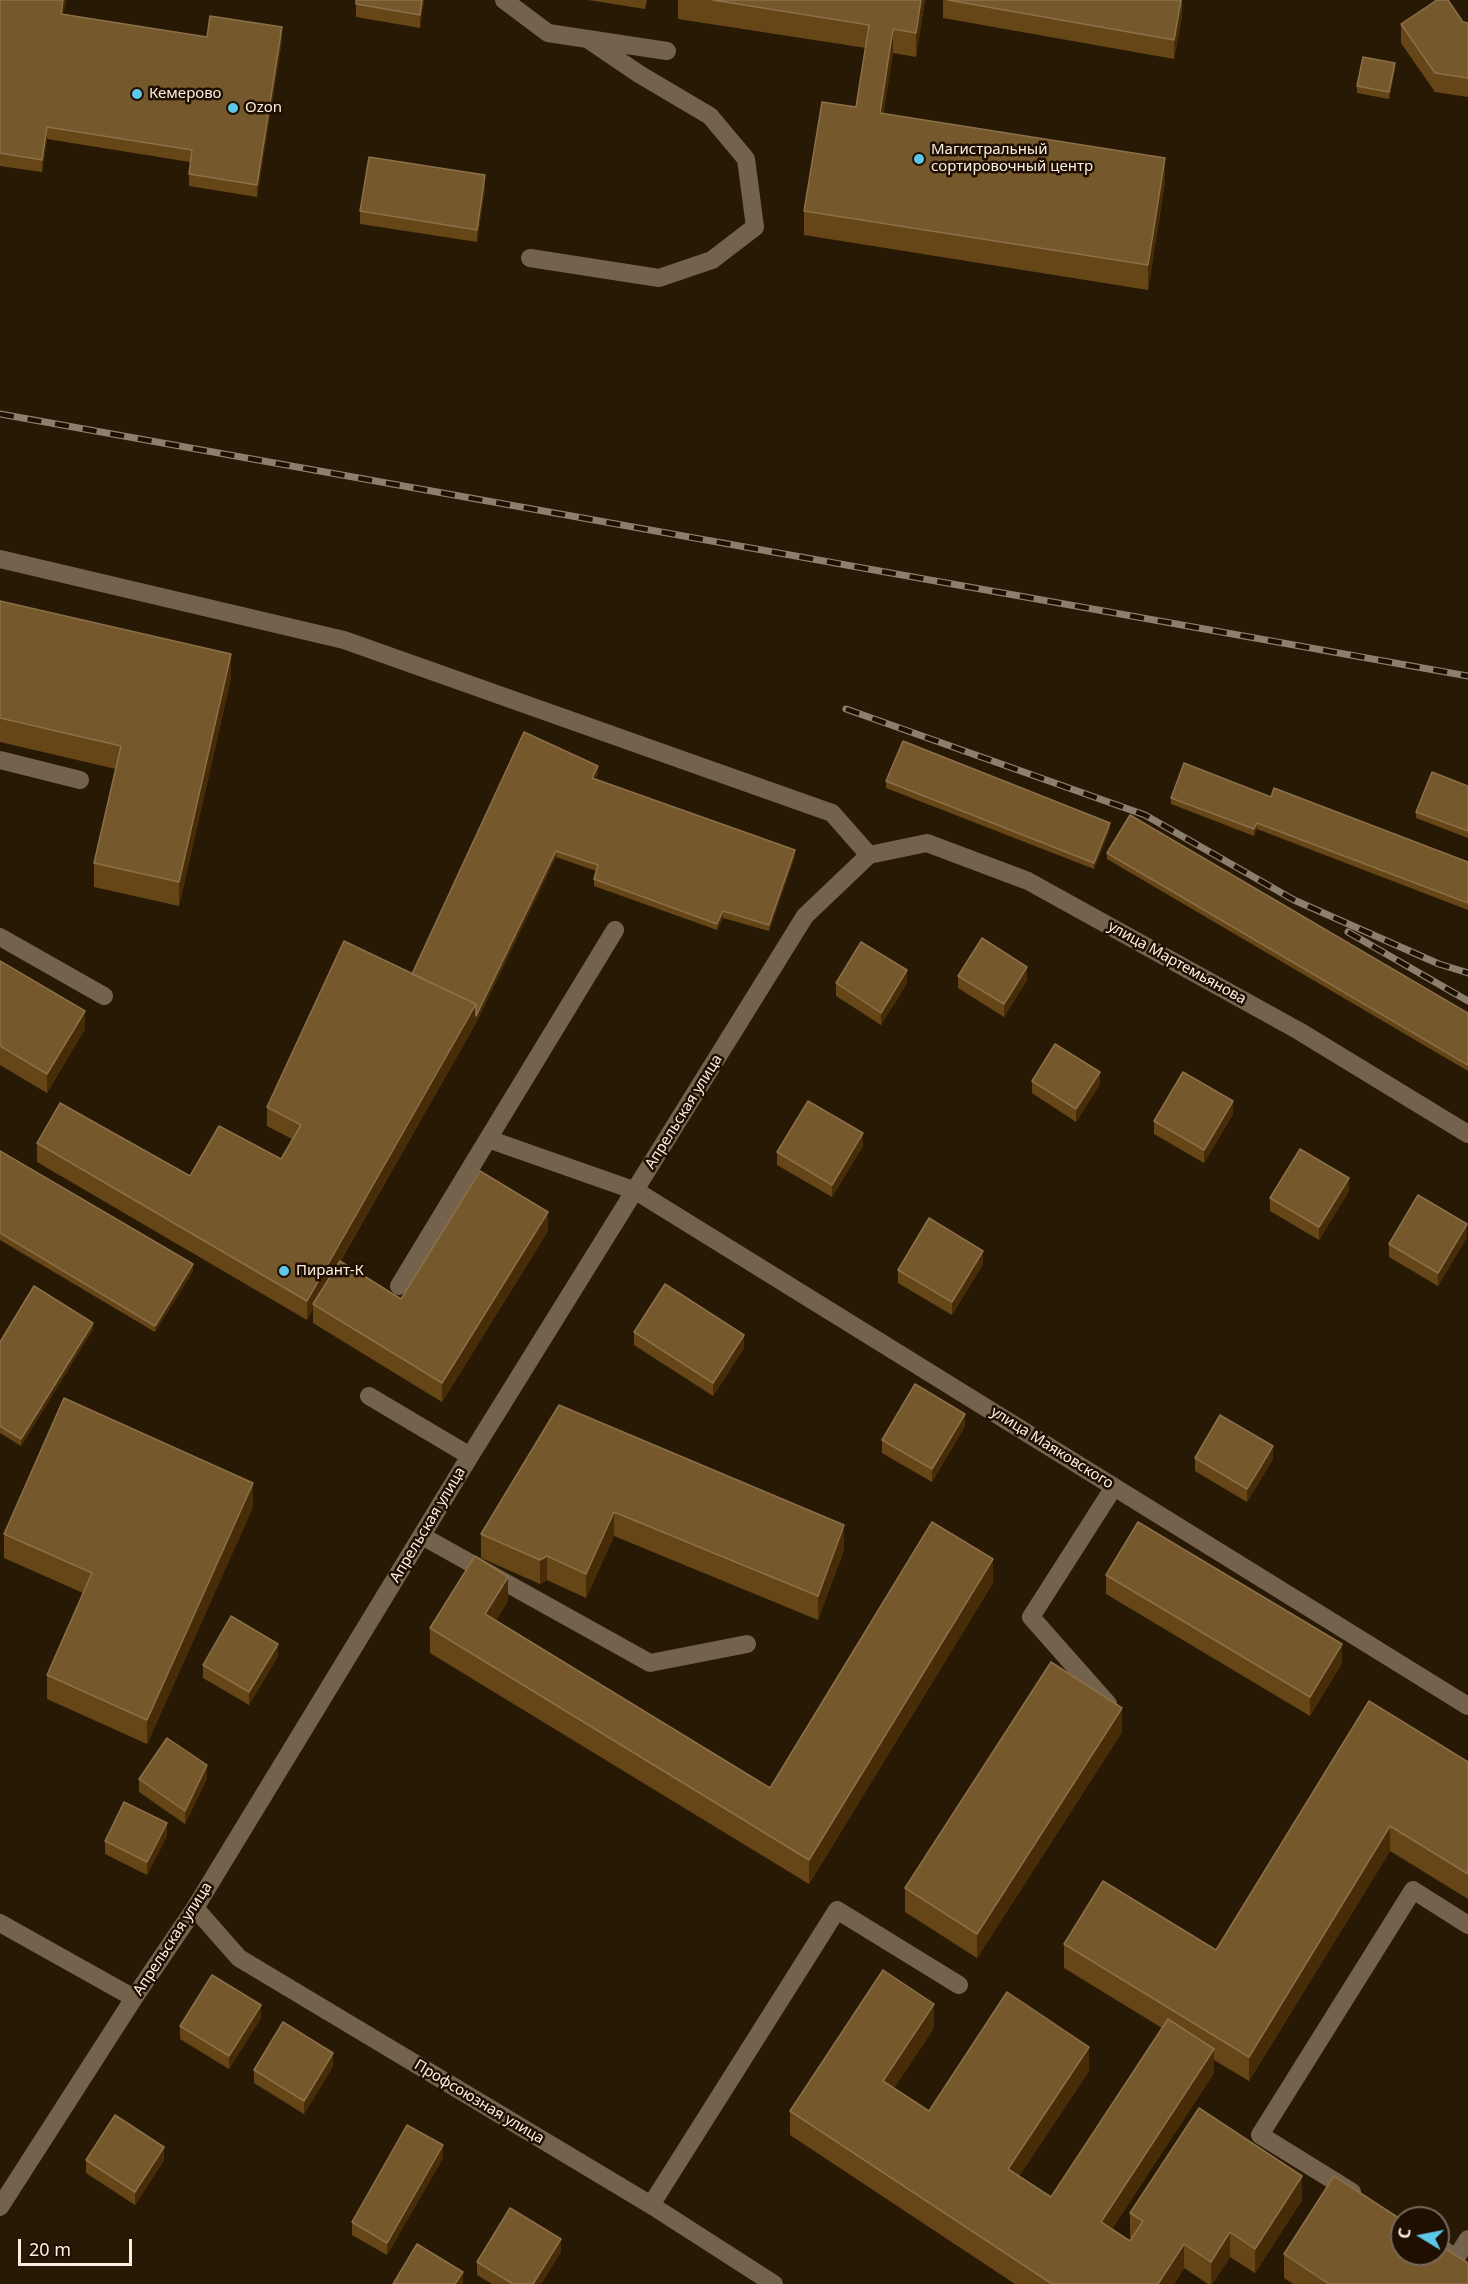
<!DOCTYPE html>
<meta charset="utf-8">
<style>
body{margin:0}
#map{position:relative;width:1468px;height:2284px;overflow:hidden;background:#281905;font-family:"Noto Sans",sans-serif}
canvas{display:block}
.north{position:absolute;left:1390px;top:2206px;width:60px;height:60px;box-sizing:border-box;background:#1e0f00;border:2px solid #76695a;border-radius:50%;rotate:280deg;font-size:16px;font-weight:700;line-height:24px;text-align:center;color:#faefe2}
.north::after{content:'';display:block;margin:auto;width:21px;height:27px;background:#5cc7e7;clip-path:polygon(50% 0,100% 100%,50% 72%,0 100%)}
.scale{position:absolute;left:18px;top:2239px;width:114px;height:27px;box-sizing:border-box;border:3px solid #faefe2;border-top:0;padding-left:8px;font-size:18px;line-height:21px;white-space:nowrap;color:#faefe2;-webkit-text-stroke:4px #1e0f00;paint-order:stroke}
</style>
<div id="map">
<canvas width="1468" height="2284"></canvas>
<div class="north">С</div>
<div class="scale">20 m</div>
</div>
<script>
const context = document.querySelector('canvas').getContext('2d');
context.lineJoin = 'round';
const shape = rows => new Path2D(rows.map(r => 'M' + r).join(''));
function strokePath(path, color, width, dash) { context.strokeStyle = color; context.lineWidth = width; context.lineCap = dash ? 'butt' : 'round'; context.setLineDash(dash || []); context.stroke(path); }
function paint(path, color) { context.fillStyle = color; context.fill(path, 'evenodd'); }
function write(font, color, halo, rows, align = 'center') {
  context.font = font + ' "Noto Sans",sans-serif'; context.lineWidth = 5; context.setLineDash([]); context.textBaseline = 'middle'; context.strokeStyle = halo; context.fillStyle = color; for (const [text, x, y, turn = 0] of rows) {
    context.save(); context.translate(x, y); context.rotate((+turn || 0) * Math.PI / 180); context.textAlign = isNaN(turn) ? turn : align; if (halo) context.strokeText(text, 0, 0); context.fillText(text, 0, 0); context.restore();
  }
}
strokePath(shape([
 [504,0,548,33,667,51],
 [530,258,659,278,712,260,755,227,746,159,710,116,639,74,589,40],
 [0,559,344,640,832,813,869,855],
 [0,760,80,780],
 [869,855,927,843,1028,881,1299,1031,1468,1134],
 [615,930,488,1139,636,1191,1468,1706],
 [0,937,104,996],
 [399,1286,488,1139],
 [369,1396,470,1456],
 [422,1536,650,1663,747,1644],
 [1108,1704,1031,1617,1114,1487],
 [195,1908,239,1958,651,2205,774,2284],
 [0,1923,134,1998],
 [1352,2192,1260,2135,1413,1890,1468,1925],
 [651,2205,837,1910,959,1985],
 [0,2207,134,1998,195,1908,470,1456,805,916,869,855],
 [1438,2246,1456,2258,1468,2239]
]), '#75624d', 18);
const rail = shape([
 [0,414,1468,676],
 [846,709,1145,815,1294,900,1439,964,1468,973],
 [1348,932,1468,1001]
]);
strokePath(rail, '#8c7f6e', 7);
strokePath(rail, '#1e0f00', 4.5, [14]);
paint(shape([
 [0,0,66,0,63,14,207,37,282,40,257,197,189,186,189,174,190,162,47,139,42,172,0,166],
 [424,0,420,28,356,17,356,4],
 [588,0,647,0,645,9],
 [678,0,925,0,916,57,893,53,883,113,1165,182,1148,290,804,235,804,211,856,107,866,48,678,19],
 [943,0,1182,0,1182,16,1174,59,943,18],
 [1463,22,1468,23,1468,97,1435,92,1401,43,1401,24],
 [1395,69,1389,99,1357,93,1357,86],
 [485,188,477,242,360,224,360,211],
 [0,601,231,678,179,906,94,887,94,863,116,769,0,742],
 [598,773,595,779,795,856,769,931,723,918,717,930,594,886,594,879,596,871,556,857,476,1023,340,1262,401,1299,548,1231,442,1402,313,1323,313,1308,307,1320,37,1162,37,1143,190,1176,281,1159,292,1139,267,1126,267,1107,412,974],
 [886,781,1110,829,1094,869,886,788],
 [1468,786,1468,838,1416,818,1416,812],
 [1271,797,1468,862,1468,910,1257,829,1254,836,1171,804,1171,798],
 [1107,853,1468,1013,1468,1071,1107,859],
 [0,961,85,1029,47,1093,0,1065],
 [958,976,1027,980,1004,1017,958,988],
 [836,983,907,983,881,1025,836,996],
 [1032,1081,1100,1084,1076,1122,1032,1093],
 [1233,1114,1204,1163,1154,1134,1154,1121],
 [863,1146,832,1197,777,1165,777,1152],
 [0,1151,193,1271,155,1332,0,1240],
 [1349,1191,1319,1240,1270,1211,1270,1198],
 [1467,1237,1438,1286,1389,1257,1389,1244],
 [983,1264,952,1315,898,1283,898,1270],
 [93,1329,21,1446,0,1433,0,1342],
 [634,1332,744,1348,713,1396,634,1345],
 [559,1405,844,1550,818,1620,614,1536,586,1598,547,1580,540,1584,481,1558,481,1534],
 [965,1426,932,1482,882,1453,882,1440],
 [1195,1458,1273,1459,1247,1502,1195,1471],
 [253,1507,147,1744,47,1699,47,1675,83,1593,4,1558,4,1534],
 [1106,1575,1342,1663,1310,1716,1106,1594],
 [993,1583,809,1884,430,1653,430,1628,508,1601,496,1620,770,1788],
 [278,1656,249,1705,203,1678,203,1665],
 [1122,1732,977,1958,905,1912,905,1888],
 [1468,1762,1468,1899,1390,1851,1249,2081,1214,2060,1214,2073,1112,2229,1130,2241,1131,2238,1130,2237,1130,2213,1302,2200,1255,2273,1230,2257,1212,2284,1208,2284,1184,2268,1174,2284,1015,2284,790,2135,790,2111,934,2028,894,2088,929,2111,1089,2071,1019,2176,1051,2197,1162,2028,1064,1968,1064,1944,1216,1950],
 [207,1778,185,1824,139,1792,139,1779],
 [167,1836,147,1875,105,1854,105,1841],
 [261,2018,229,2069,180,2039,180,2026],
 [333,2066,304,2114,254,2083,254,2070],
 [443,2158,387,2255,352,2235,352,2222],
 [86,2160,164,2160,135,2205,86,2173],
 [561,2252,541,2284,492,2284,477,2275,477,2262],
 [1284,2254,1468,2284,1293,2284,1284,2278]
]), '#664617');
paint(shape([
 [63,0,66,0,61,27,61,14],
 [422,0,424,0,420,28,420,15],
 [921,0,925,0,916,57,916,33],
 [1181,0,1182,16,1174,59,1174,40],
 [282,27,282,40,257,197,257,185],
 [893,29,893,53,880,137,880,113],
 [1395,63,1395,69,1389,99,1389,92],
 [47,127,47,139,42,172,42,160],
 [1165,158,1165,182,1148,290,1148,265],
 [485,175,485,188,477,242,477,230],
 [231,654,231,678,179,906,179,882],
 [598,766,598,773,592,785,592,778],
 [1110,823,1110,829,1094,869,1094,863],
 [1257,823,1257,829,1254,836,1254,829],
 [795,850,795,856,769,931,769,925],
 [556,851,556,857,476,1023,315,1305,313,1304,313,1308,307,1320,307,1301],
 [723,911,723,918,717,930,717,924],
 [1027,967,1027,980,1004,1017,1004,1004],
 [907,970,907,983,881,1025,881,1013],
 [85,1011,85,1029,47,1093,47,1074],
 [1100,1072,1100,1084,1076,1122,1076,1109],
 [1233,1101,1233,1114,1204,1163,1204,1150],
 [863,1133,863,1146,832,1197,832,1185],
 [1349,1178,1349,1191,1319,1240,1319,1227],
 [548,1212,548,1231,442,1402,442,1383],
 [1467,1224,1467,1237,1438,1286,1438,1273],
 [983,1251,983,1264,952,1315,952,1302],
 [193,1264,193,1271,155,1332,155,1326],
 [93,1323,93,1329,21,1446,21,1439],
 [744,1335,744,1348,713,1396,713,1383],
 [965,1414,965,1426,932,1482,932,1469],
 [1273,1446,1273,1459,1247,1502,1247,1489],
 [253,1483,253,1507,147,1744,147,1720],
 [614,1512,614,1536,586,1598,586,1574],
 [844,1525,844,1550,818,1620,818,1596],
 [547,1556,547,1580,540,1584,540,1560],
 [993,1559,993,1583,809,1884,809,1860],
 [508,1577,508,1601,485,1638,485,1614],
 [278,1644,278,1656,249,1705,249,1692],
 [1342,1644,1342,1663,1310,1716,1310,1697],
 [1122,1708,1122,1732,977,1958,977,1934],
 [207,1765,207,1778,185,1824,185,1811],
 [167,1823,167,1836,147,1875,147,1862],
 [1390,1826,1390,1851,1249,2081,1249,2057],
 [934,2004,934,2028,883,2105,883,2081],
 [261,2005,261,2018,229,2069,229,2056],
 [1089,2047,1089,2071,1008,2193,1008,2169],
 [1214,2049,1214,2073,1101,2246,1101,2222],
 [333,2053,333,2066,304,2114,304,2101],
 [443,2145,443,2158,387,2255,387,2243],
 [164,2147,164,2160,135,2205,135,2192],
 [1302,2176,1302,2200,1255,2273,1255,2249],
 [1230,2232,1230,2257,1212,2284,1211,2284,1211,2262],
 [561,2239,561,2252,541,2284,533,2284],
 [1184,2244,1184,2268,1174,2284,1158,2284],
 [463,2272,463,2284,455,2284]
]), '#472c07');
const building = shape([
 [0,0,63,0,61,14,207,37,210,16,282,27,257,185,189,174,192,150,47,127,42,160,0,153,0,0],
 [356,0,422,0,420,15,356,4,356,0],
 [713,0,921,0,916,33,893,29,880,113,1165,158,1148,265,804,211,822,102,856,107,869,25,713,0],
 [948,0,1181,0,1174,40,948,0],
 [1437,0,1448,0,1463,22,1468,23,1468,78,1435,73,1401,24,1437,0],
 [1363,57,1395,63,1389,92,1357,86,1363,57],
 [369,157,485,175,477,230,360,211,369,157],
 [0,601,231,654,179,882,94,863,121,746,0,718,0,601],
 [524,732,598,766,592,778,795,850,769,925,723,911,717,924,594,879,598,865,556,851,476,1016,476,1004,412,974,524,732],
 [903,741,1110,823,1094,863,886,781,903,741],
 [1184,763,1271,797,1274,788,1468,862,1468,903,1257,823,1254,829,1171,798,1184,763],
 [1432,772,1468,786,1468,831,1416,812,1432,772],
 [1130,815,1468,1013,1468,1065,1107,853,1130,815],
 [982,938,1027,967,1004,1004,958,976,982,938],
 [344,941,476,1004,307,1301,37,1143,60,1103,190,1176,219,1126,281,1159,301,1125,267,1107,344,941],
 [861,942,907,970,881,1013,836,983,861,942],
 [0,961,85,1011,47,1074,0,1046,0,961],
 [1055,1044,1100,1072,1076,1109,1032,1081,1055,1044],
 [1183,1072,1233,1101,1204,1150,1154,1121,1183,1072],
 [808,1101,863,1133,832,1185,777,1152,808,1101],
 [1300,1149,1349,1178,1319,1227,1270,1198,1300,1149],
 [0,1151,193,1264,155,1326,0,1233,0,1151],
 [480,1171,548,1212,442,1383,313,1304,340,1261,401,1299,480,1171],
 [1418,1195,1467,1224,1438,1273,1389,1244,1418,1195],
 [929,1218,983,1251,952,1302,898,1270,929,1218],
 [665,1284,744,1335,713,1383,634,1332,665,1284],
 [34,1286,93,1323,21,1439,0,1426,0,1342,34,1286],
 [915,1384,965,1414,932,1469,882,1440,915,1384],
 [64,1398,253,1483,147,1720,47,1675,92,1573,4,1534,64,1398],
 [559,1405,844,1525,818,1596,614,1512,586,1574,547,1556,540,1560,481,1534,559,1405],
 [1220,1415,1273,1446,1247,1489,1195,1458,1220,1415],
 [932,1522,993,1559,809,1860,430,1628,475,1556,508,1577,485,1614,770,1788,932,1522],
 [1138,1522,1342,1644,1310,1697,1106,1575,1138,1522],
 [231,1616,278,1644,249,1692,203,1665,231,1616],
 [1051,1662,1122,1708,977,1934,905,1888,1051,1662],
 [1369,1701,1468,1762,1468,1874,1390,1826,1249,2057,1064,1944,1103,1881,1216,1950,1369,1701],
 [167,1738,207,1765,185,1811,139,1779,167,1738],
 [124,1802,167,1823,147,1862,105,1841,124,1802],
 [883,1970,934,2004,883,2081,929,2111,1007,1992,1089,2047,1008,2169,1051,2197,1168,2019,1214,2049,1101,2222,1130,2241,1143,2221,1130,2213,1199,2108,1302,2176,1255,2249,1230,2232,1211,2262,1184,2244,1158,2284,1052,2284,790,2111,883,1970],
 [212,1975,261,2005,229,2056,180,2026,212,1975],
 [283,2022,333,2053,304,2101,254,2070,283,2022],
 [115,2115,164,2147,135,2192,86,2160,115,2115],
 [407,2125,443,2145,387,2243,352,2222,407,2125],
 [1334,2176,1402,2220,1402,2254,1438,2254,1438,2244,1468,2263,1468,2284,1329,2284,1284,2254,1334,2176],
 [510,2208,561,2239,533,2284,513,2284,477,2262,510,2208],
 [417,2244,463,2272,455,2284,393,2284,417,2244]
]);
paint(building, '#76582d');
strokePath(building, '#8b7049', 1.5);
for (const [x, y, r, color] of [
 [137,94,6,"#5cc7e7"],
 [233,108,6,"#5cc7e7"],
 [919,159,6,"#5cc7e7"],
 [284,1271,6,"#5cc7e7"]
]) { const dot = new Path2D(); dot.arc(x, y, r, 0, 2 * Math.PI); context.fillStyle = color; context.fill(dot); strokePath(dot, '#1e0f00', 2); }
write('15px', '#faefe2', '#1e0f00', [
 ["Кемерово",149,94],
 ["Ozon",245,108],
 ["Магистральный",931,150],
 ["сортировочный центр",931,167],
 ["Пирант-К",296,1271]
], 'left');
write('15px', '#faefe2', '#1e0f00', [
 ["улица Мартемьянова",1177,963,29],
 ["Апрельская улица",684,1112,-58],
 ["улица Маяковского",1052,1448,32],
 ["Апрельская улица",428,1525,-59],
 ["Апрельская улица",173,1939,-57],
 ["Профсоюзная улица",479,2102,31]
]);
</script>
